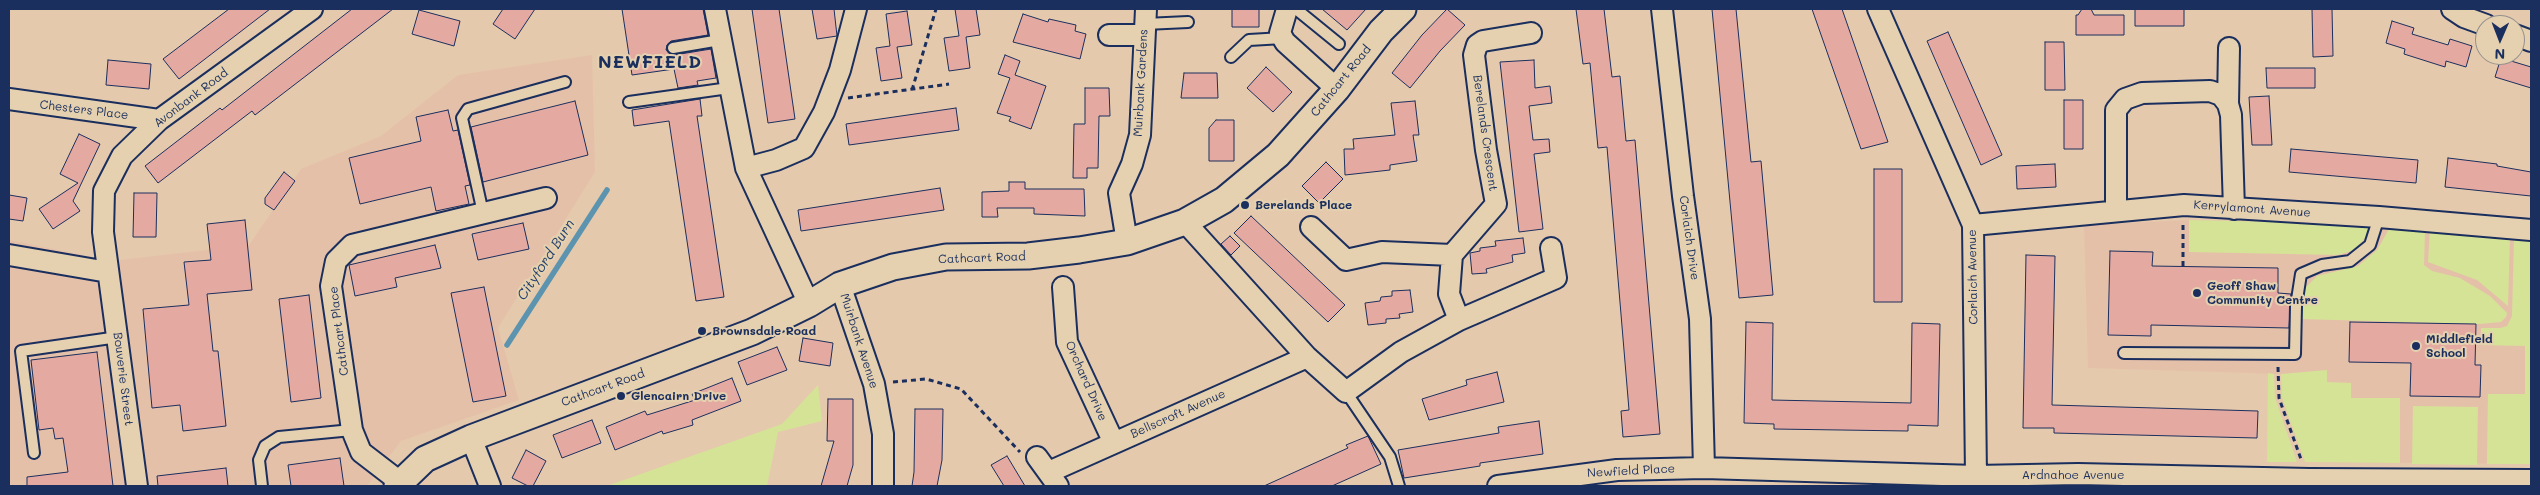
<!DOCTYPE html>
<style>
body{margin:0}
#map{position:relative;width:2540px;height:495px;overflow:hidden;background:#e5c9ac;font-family:Mali,sans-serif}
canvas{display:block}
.frame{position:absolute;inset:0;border:10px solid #1b2f5e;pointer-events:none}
.north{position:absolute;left:2475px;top:15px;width:50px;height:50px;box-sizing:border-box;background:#e5d1af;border:1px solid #94908f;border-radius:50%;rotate:181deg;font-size:14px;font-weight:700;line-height:20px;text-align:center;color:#1b2f5e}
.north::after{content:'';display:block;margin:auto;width:18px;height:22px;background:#1b2f5e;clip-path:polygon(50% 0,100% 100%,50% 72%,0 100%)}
</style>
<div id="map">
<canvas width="2540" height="495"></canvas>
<div class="frame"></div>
<div class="north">N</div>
</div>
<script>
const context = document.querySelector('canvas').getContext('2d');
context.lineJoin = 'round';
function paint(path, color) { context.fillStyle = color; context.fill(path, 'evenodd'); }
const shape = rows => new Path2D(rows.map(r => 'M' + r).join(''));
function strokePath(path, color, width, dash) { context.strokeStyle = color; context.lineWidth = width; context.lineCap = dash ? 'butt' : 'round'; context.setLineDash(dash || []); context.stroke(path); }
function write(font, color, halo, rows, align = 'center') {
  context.font = font + ' Mali,sans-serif'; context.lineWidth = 4; context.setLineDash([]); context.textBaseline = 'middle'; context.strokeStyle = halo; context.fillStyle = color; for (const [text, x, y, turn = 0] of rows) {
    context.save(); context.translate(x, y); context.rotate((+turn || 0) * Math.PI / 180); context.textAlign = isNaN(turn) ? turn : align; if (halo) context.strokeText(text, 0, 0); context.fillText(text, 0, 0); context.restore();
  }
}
paint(shape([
 [592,55,595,172,498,328,519,400,401,441,367,486,9,486,9,240,112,261,249,245,301,169,381,136,458,75],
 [2189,220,2370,224,2531,240,2531,464,2305,462,2282,398,2281,374,2088,368,2084,225],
 [1674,484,1686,484,1929,486,1632,486]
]), '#e5c0a9');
paint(shape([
 [2189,220,2370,224,2366,237,2354,250,2338,255,2189,252],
 [2391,226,2425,230,2424,265,2432,271,2460,278,2490,296,2507,313,2506,317,2501,322,2479,324,2300,319,2300,307,2306,287,2317,276,2358,266,2377,250],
 [2430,229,2510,237,2508,306,2477,280,2428,262],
 [2514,238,2531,240,2531,464,2487,464,2488,394,2525,394,2525,346,2481,345,2481,328,2500,328,2507,326,2512,316],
 [2327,370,2327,382,2351,383,2351,398,2400,398,2400,463,2305,462,2282,398,2281,374],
 [2268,373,2274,374,2275,398,2297,462,2267,462],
 [818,385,822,421,778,432,767,486,607,486,782,424],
 [2413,406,2478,407,2477,465,2412,464]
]), '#d5e396');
strokePath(shape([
 [507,345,607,190]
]), '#5c94b0', 5.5);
const building = shape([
 [229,9,270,9,179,79,163,59,229,9],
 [352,9,393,9,255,115,252,111,158,183,145,166,220,108,222,110,352,9],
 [503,9,535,9,515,39,493,24,503,9],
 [622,9,703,9,708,35,671,41,667,45,666,50,674,55,711,49,716,78,697,81,698,85,678,88,674,69,632,75,622,9],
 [752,9,779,9,795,119,768,123,752,9],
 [812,9,834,9,837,36,817,39,812,9],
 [955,9,976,9,980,35,966,37,970,68,949,71,944,38,959,36,955,9],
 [1232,9,1259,9,1259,27,1232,27,1232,9],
 [1322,9,1366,9,1347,30,1322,9],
 [1447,9,1465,25,1440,51,1410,88,1392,73,1422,35,1447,9],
 [1576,9,1604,9,1612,77,1620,76,1626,141,1635,140,1660,434,1623,437,1621,411,1629,410,1607,147,1598,148,1590,63,1583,64,1576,9],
 [1712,9,1736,9,1751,162,1761,161,1773,295,1739,298,1712,9],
 [1812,9,1842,9,1888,142,1861,149,1812,9],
 [2082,9,2091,9,2094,15,2124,15,2124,35,2076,35,2076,15,2078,15,2082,9],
 [2135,9,2184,9,2184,26,2135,26,2135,9],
 [2312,9,2332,9,2333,56,2313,57,2312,9],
 [419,10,460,21,454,46,412,34,419,10],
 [907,11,912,45,897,47,902,78,881,81,876,48,890,46,886,14,907,11],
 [1023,14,1048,22,1049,19,1076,25,1075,31,1086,34,1080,59,1013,42,1023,14],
 [2392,21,2414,28,2412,34,2448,45,2450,39,2472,46,2466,67,2446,61,2445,67,2404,54,2405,49,2386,43,2392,21],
 [1948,32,2002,155,1981,165,1927,41,1948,32],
 [2045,42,2064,42,2065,90,2045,90,2045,42],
 [1005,55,1020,61,1015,75,1046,86,1031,129,1009,121,1011,117,997,113,1010,78,998,74,1005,55],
 [2501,58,2531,67,2531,88,2495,77,2501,58],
 [108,60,151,64,149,89,106,85,108,60],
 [1534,60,1535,88,1550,86,1552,103,1529,106,1533,140,1549,139,1550,152,1534,154,1543,229,1519,232,1500,62,1534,60],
 [1266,67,1292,92,1273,112,1247,88,1266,67],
 [2266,68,2315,68,2315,88,2267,88,2266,68],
 [1184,73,1217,73,1218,98,1181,98,1184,73],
 [1085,88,1109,88,1110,116,1099,116,1098,168,1087,168,1087,178,1073,178,1074,124,1085,124,1085,88],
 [2269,96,2272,145,2252,145,2249,97,2269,96],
 [700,99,702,116,697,116,724,297,696,301,669,121,634,126,632,110,700,99],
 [2064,100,2083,100,2083,149,2064,149,2064,100],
 [575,101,588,155,483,182,471,127,575,101],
 [1415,101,1419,135,1413,135,1417,161,1390,165,1390,170,1345,175,1344,149,1354,149,1353,139,1395,135,1391,103,1415,101],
 [956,108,959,130,849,145,846,124,956,108],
 [448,110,453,131,458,130,470,185,465,186,469,204,436,211,431,187,360,204,349,158,421,141,416,117,448,110],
 [1216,120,1234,120,1234,161,1209,161,1209,128,1216,120],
 [79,134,100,144,73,201,80,211,53,229,39,209,78,183,60,174,79,134],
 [2291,149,2418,160,2416,183,2289,172,2291,149],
 [2448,158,2497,164,2497,166,2531,172,2531,196,2445,187,2448,158],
 [1326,162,1343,179,1319,203,1302,186,1326,162],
 [2055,164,2056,187,2017,189,2016,166,2055,164],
 [1874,169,1902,169,1902,302,1874,302,1874,169],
 [284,172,295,181,274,210,265,204,265,198,284,172],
 [1009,182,1025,182,1025,189,1084,189,1085,216,1034,214,1034,208,997,208,998,217,982,217,982,192,1009,191,1009,182],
 [940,188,944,210,801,231,798,210,940,188],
 [134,193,157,193,156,237,133,237,134,193],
 [9,195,27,198,23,221,9,219,9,195],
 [1251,216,1345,305,1328,322,1234,233,1251,216],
 [245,220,252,290,207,294,213,351,218,351,226,426,183,431,180,405,152,408,143,309,189,305,184,262,211,260,207,224,245,220],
 [523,223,529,249,478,260,472,234,523,223],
 [1230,236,1240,246,1231,255,1221,244,1230,236],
 [1523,238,1525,253,1512,255,1513,262,1486,269,1487,273,1472,274,1470,253,1480,251,1480,248,1496,246,1495,241,1523,238],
 [435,245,441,268,395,278,397,287,355,296,349,265,435,245],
 [2110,251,2153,252,2152,266,2278,268,2278,293,2291,294,2289,328,2151,325,2151,336,2108,335,2110,251],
 [2026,255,2055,256,2052,405,2258,411,2257,438,2054,433,2054,428,2023,428,2026,255],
 [484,287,506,396,473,402,451,293,484,287],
 [1410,290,1413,312,1399,314,1400,318,1386,319,1386,323,1368,325,1365,303,1380,301,1381,297,1392,296,1392,291,1410,290],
 [309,295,321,398,291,402,279,299,309,295],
 [1746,322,1773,323,1772,400,1911,403,1912,323,1940,324,1938,426,1908,425,1908,431,1774,429,1774,424,1744,423,1746,322],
 [2350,322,2476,324,2475,365,2481,365,2480,397,2410,396,2411,363,2349,362,2350,322],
 [803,338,833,343,830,366,799,361,803,338],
 [777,347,787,370,747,385,738,362,777,347],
 [97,352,113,486,27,486,27,477,68,472,63,438,55,439,53,428,39,430,31,360,97,352],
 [1497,372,1504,402,1429,420,1422,399,1467,385,1466,380,1497,372],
 [732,378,741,401,692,420,693,425,663,434,662,431,615,450,606,427,645,411,647,415,695,400,692,394,732,378],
 [828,399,853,399,853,465,847,486,821,486,834,441,827,441,828,399],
 [915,409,943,409,942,460,937,486,912,486,914,472,915,409],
 [592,420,601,443,562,458,553,435,592,420],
 [1539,421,1543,454,1480,463,1480,466,1404,478,1398,450,1499,433,1498,427,1539,421],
 [1368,436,1381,464,1332,486,1264,486,1348,448,1346,445,1368,436],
 [526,450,546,461,533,486,528,486,512,478,526,450],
 [1007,456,1025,486,1004,486,991,465,1007,456],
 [340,458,344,486,291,486,288,465,340,458],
 [226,468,228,486,158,486,157,476,226,468]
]);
paint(building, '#e4aaa2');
strokePath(building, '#1b2f5e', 1);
const service = shape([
 [1296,9,1339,44],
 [1145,24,1188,22],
 [673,48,720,40],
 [1231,57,1249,40,1283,38],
 [629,102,729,88],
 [483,213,462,118,468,109,565,82],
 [2124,353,2295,354,2296,306,2301,274,2322,265,2350,261,2370,245,2379,217],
 [1346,392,1390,457,1399,486],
 [34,453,21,351,118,337],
 [262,486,259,460,265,446,279,437,352,430]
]);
const minor = shape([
 [715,9,746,168,809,304],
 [1287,9,1280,33,1285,42,1337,89],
 [1662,9,1683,196,1700,319,1704,468],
 [1878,9,1973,225,1976,476],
 [2452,9,2464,17,2486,25],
 [1109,35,1144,35],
 [2515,35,2531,41],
 [9,99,159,120],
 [2228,104,2229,48],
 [746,168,776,160,804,148,824,112,840,70,856,9],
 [2116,211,2116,110,2125,99,2142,93,2210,91,2221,95,2228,104,2231,115,2234,209],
 [1185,222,1307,357,1346,392,1401,352,1459,320,1449,294,1452,255,1496,204,1486,150,1474,55,1477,45,1483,41,1531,33],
 [1973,225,2184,205,2379,217,2531,230],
 [1311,227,1346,260,1382,252,1452,255],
 [1127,242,1119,193,1132,164,1140,135,1146,9],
 [9,255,108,272],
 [840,285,874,384,883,434,883,486],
 [1063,287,1067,342,1114,443],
 [1459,320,1556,278,1551,248],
 [471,438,490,486],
 [1037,457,1058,486],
 [1049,472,1307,357],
 [400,482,361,452,352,430,331,286,336,261,352,245,546,198],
 [137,486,103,232,104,191,122,156,159,120,312,9],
 [1498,486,1617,470,1704,468,1976,476,2078,474,2309,479,2531,480]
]);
const tertiary = shape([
 [397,486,425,459,471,438,752,332,809,304,840,285,893,267,946,257,1028,256,1079,250,1127,242,1185,222,1224,200,1278,155,1337,89,1381,31,1403,9]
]);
strokePath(service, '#1b2f5e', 14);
strokePath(minor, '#1b2f5e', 24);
strokePath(tertiary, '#1b2f5e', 29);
strokePath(shape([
 [912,90,936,9],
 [848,98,949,84],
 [2183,266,2183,223],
 [2278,367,2279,398,2302,462],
 [893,382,926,379,961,389,1020,452]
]), '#1b2f5e', 3, [5, 4]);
strokePath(service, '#e5d1af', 10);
strokePath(minor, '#e5d1af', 20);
strokePath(tertiary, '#e5d1af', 25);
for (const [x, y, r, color] of [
 [1245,205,5,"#1b2f5e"],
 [2197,293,5,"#1b2f5e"],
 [702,331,5,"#1b2f5e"],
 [2416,346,5,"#1b2f5e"],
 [621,396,5,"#1b2f5e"]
]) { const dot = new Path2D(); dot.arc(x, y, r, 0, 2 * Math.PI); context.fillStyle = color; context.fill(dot); strokePath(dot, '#e5d1af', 2); }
write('12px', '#1b2f5e', '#e5d1af', [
 ["Cathcart Road",1341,81,-51],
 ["Muirbank Gardens",1141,83,-87],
 ["Avonbank Road",191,98,-37],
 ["Chesters Place",84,110,7],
 ["Berelands Crescent",1485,133,82],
 ["Kerrylamont Avenue",2252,209,4],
 ["Corlaich Drive",1689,238,82],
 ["Cathcart Road",982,258,-2],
 ["Corlaich Avenue",1973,277,-91],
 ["Cathcart Place",339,331,-97],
 ["Muirbank Avenue",859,341,72],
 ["Bouverie Street",123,379,83],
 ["Orchard Drive",1086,381,66],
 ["Cathcart Road",603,388,-20],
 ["Bellscroft Avenue",1178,414,-24],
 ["Newfield Place",1631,471,-3],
 ["Ardnahoe Avenue",2073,475]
]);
write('bold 12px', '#1b2f5e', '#e5d1af', [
 ["Berelands Place",1255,205],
 ["Geoff Shaw",2207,286],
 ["Community Centre",2207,300],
 ["Brownsdale Road",712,331],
 ["Middlefield",2426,339],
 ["School",2426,353],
 ["Glencairn Drive",631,396]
], 'left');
write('italic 14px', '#26406c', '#e5d1af', [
 ["Cityford Burn",546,260,-57]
]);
context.letterSpacing = '1px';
write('bold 18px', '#1b2f5e', '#e5d1af', [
 ["NEWFIELD",650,62]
]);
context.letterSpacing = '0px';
</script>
